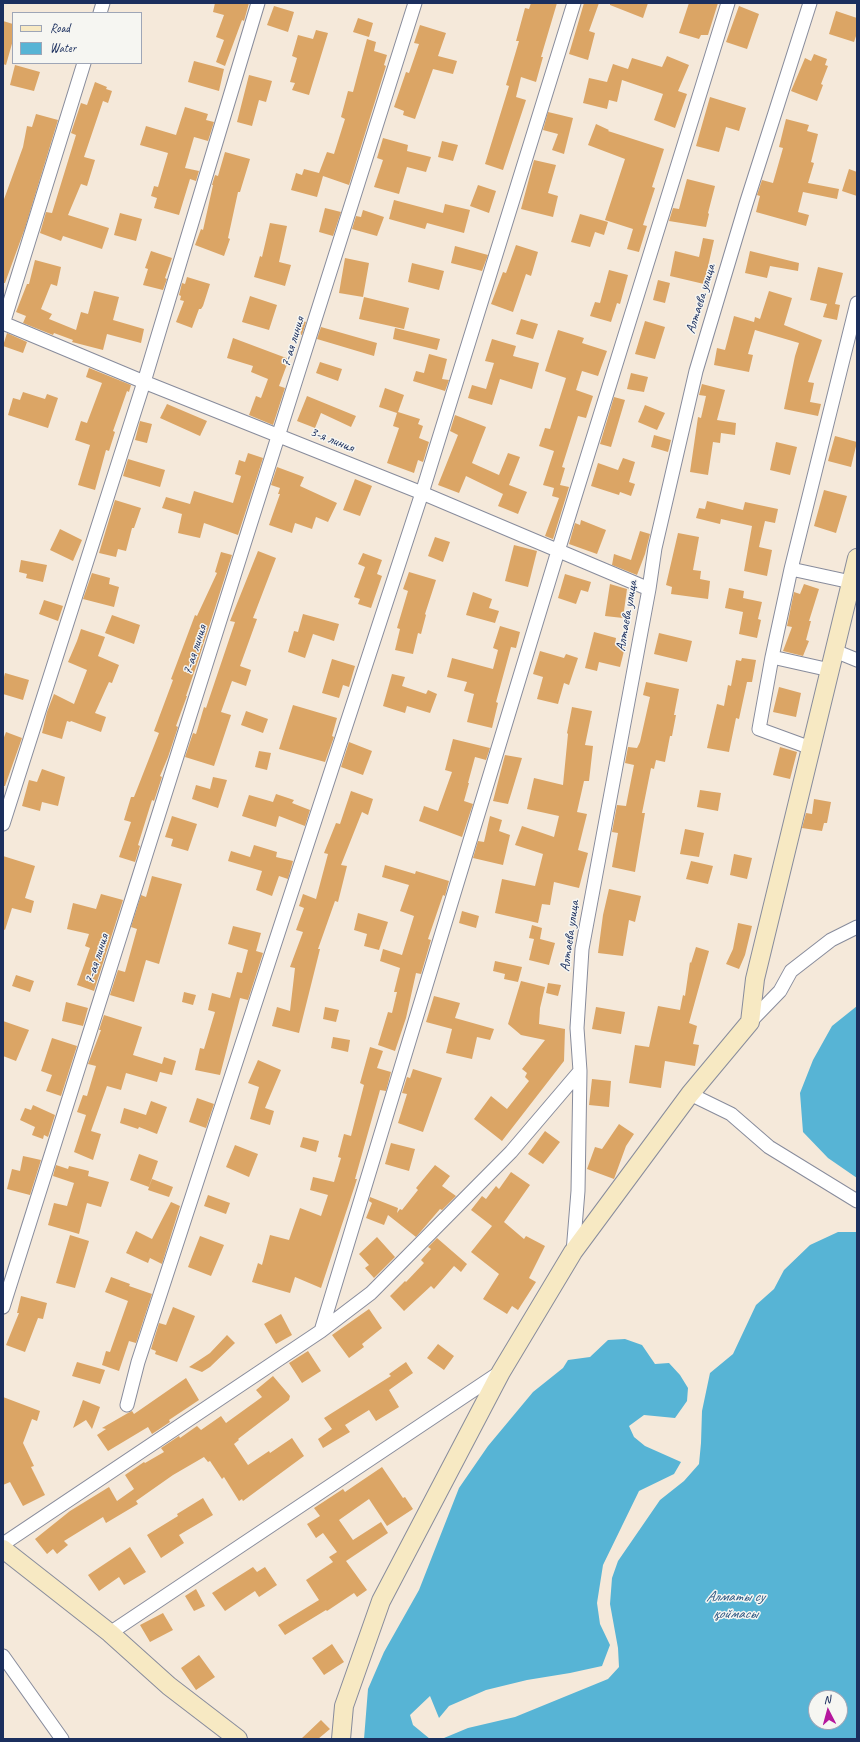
<!DOCTYPE html>
<meta charset="utf-8">
<style>
body{margin:0}
#map{position:relative;width:860px;height:1742px;overflow:hidden;background:#f5e9da;font-family:Caveat,sans-serif}
canvas{display:block}
.frame{position:absolute;inset:0;border:4px solid #1b2f5e;pointer-events:none}
.legend{position:absolute;left:12px;top:12px;width:130px;height:52px;box-sizing:border-box;background:#f6f6f2;border:1px solid #9ea6b7;margin:0;padding:5px 7px;list-style:none;font-size:12px;color:#1b2f5e}
.legend li{display:flex;align-items:center;gap:8px;height:20px}
.legend b{width:20px;border:1px solid #9ea6b7}
.north{position:absolute;left:808px;top:1690px;width:40px;height:40px;box-sizing:border-box;background:#f6f6f2;border:1px solid #9ea6b7;border-radius:50%;rotate:354deg;font-size:11px;font-weight:700;line-height:16px;text-align:center;color:#1b2f5e}
.north::after{content:'';display:block;margin:auto;width:14px;height:18px;background:#b5179e;clip-path:polygon(50% 0,100% 100%,50% 72%,0 100%)}
</style>
<div id="map">
<canvas width="860" height="1742"></canvas>
<div class="frame"></div>
<ul class="legend">
<li><b style="height:5px;background:#f7e9c3"></b>Road</li>
<li><b style="height:11px;background:#57b4d5"></b>Water</li>
</ul>
<div class="north">N</div>
</div>
<script>
const context = document.querySelector('canvas').getContext('2d');
context.lineJoin = 'round';
function paint(path, color) { context.fillStyle = color; context.fill(path, 'evenodd'); }
const shape = rows => new Path2D(rows.map(r => 'M' + r).join(''));
function strokePath(path, color, width, dash) { context.strokeStyle = color; context.lineWidth = width; context.lineCap = dash ? 'butt' : 'round'; context.setLineDash(dash || []); context.stroke(path); }
function write(font, color, halo, rows, align = 'center') {
  context.font = font + ' Caveat,sans-serif'; context.lineWidth = 3; context.setLineDash([]); context.textBaseline = 'middle'; context.strokeStyle = halo; context.fillStyle = color; for (const [text, x, y, turn = 0] of rows) {
    context.save(); context.translate(x, y); context.rotate((+turn || 0) * Math.PI / 180); context.textAlign = isNaN(turn) ? turn : align; if (halo) context.strokeText(text, 0, 0); context.fillText(text, 0, 0); context.restore();
  }
}
paint(shape([
 [857,1006,857,1178,828,1158,803,1132,800,1093,813,1060,832,1026],
 [838,1232,857,1232,857,1739,444,1739,444,1738,468,1728,515,1717,608,1679,619,1667,618,1648,610,1604,612,1578,618,1561,660,1500,684,1481,699,1464,701,1443,702,1411,710,1373,733,1354,756,1305,774,1289,784,1270,810,1245],
 [816,1698,840,1698,840,1722,816,1722],
 [625,1339,642,1345,655,1364,669,1363,680,1375,688,1388,687,1401,675,1418,644,1415,629,1426,634,1437,645,1446,681,1462,674,1474,639,1491,603,1565,597,1603,600,1624,610,1645,602,1666,570,1673,527,1680,486,1690,449,1706,439,1718,430,1696,410,1715,413,1725,430,1739,364,1739,368,1689,384,1652,419,1590,459,1488,488,1446,533,1392,563,1368,568,1360,590,1357,608,1340]
]), '#57b4d5');
paint(shape([
 [215,3,249,3,244,21,242,20,225,66,216,62,224,40,216,37,224,15,213,12],
 [531,3,557,3,541,57,543,57,536,82,521,77,516,97,526,100,503,170,485,164,509,86,506,85,519,41,516,41,525,8,529,9],
 [584,3,599,3,589,31,595,33,588,60,569,54],
 [610,3,648,3,643,18,610,5],
 [689,3,718,3,708,35,701,35,699,39,679,33],
 [274,6,294,12,288,32,267,25],
 [739,6,759,14,747,49,726,42],
 [836,11,857,18,857,33,854,42,829,34],
 [358,18,373,23,369,37,353,32],
 [3,21,13,24,13,40,6,65,3,64],
 [420,25,446,33,438,56,457,61,453,74,433,69,415,119,403,115,404,111,394,107,406,72,409,73,419,44,414,43],
 [316,30,328,33,309,95,292,90,295,83,290,82,297,58,292,56,298,35,313,39],
 [367,39,376,42,374,51,387,55,384,65,386,66,349,185,323,176,317,197,291,190,296,173,302,175,304,169,319,173,327,152,334,154,345,119,341,117,348,91,353,92],
 [814,54,827,59,825,65,828,66,821,84,823,85,817,101,791,91,805,58,811,61],
 [667,56,689,65,678,91,687,94,675,128,654,120,663,94,622,80,617,102,609,100,607,109,583,103,589,78,607,82,613,64,628,69,632,58,662,67],
 [194,61,224,69,219,91,188,82],
 [15,65,40,72,34,91,10,85],
 [249,75,272,81,266,102,259,100,252,126,237,122],
 [95,82,107,87,106,89,112,91,108,103,103,101,84,157,95,160,87,186,81,184,68,215,109,228,102,249,63,236,61,241,40,233,46,212,52,213,76,135,71,133,81,103,87,105],
 [710,97,746,108,739,131,726,127,719,152,696,146],
 [185,107,208,114,206,120,214,122,208,141,194,137,185,168,199,171,196,181,190,179,179,215,154,208,157,198,151,196,154,186,158,187,168,153,140,145,146,126,176,135],
 [548,112,573,118,564,154,552,150,558,134,543,130],
 [36,114,58,120,25,228,5,283,3,283,3,202,23,147,27,126,32,127],
 [786,119,809,125,807,131,818,134,811,162,814,163,808,183,839,189,837,199,803,192,798,212,809,215,806,226,756,212,760,196,757,195,762,180,773,183,783,148,779,147],
 [596,124,609,130,608,131,664,149,652,187,655,188,643,225,647,226,639,252,627,249,633,229,605,220,625,159,588,145],
 [383,138,408,145,407,151,431,157,426,172,407,167,399,194,374,187,383,160,377,158],
 [442,141,458,145,453,161,438,157],
 [225,152,250,159,240,192,238,192,228,238,230,239,224,256,195,245,201,229,203,230,213,185,212,185,215,175,218,176],
 [534,160,556,165,548,193,558,196,553,217,521,209],
 [849,169,857,172,857,196,842,191],
 [687,179,715,186,708,213,709,214,706,227,669,221,673,208,679,209],
 [478,185,496,191,489,213,470,206],
 [394,200,443,213,445,204,470,210,464,233,427,223,425,229,389,219],
 [325,208,341,212,333,236,319,232],
 [363,210,384,217,377,236,352,229,356,216,361,217],
 [120,213,142,219,136,241,114,235],
 [580,214,608,222,604,235,595,232,590,247,571,242],
 [270,223,287,226,279,262,291,265,285,286,254,277,260,256,262,257],
 [703,238,714,240,704,284,670,276,675,251,699,257],
 [516,245,538,252,531,276,526,274,513,312,491,304,503,272,506,273],
 [455,246,488,255,482,271,451,263],
 [151,251,172,258,165,278,167,279,163,290,143,285,148,269,145,268],
 [750,251,799,263,798,271,770,266,767,278,745,273],
 [345,258,369,263,363,297,339,293],
 [35,260,61,267,57,286,51,284,41,309,52,314,49,319,76,330,81,312,88,314,94,291,119,297,113,320,144,329,141,343,107,334,103,350,72,342,73,340,54,333,53,335,23,323,26,316,16,312,27,284,29,284],
 [412,263,444,271,439,290,408,282],
 [818,267,843,273,835,304,840,305,837,320,823,317,827,304,810,300],
 [609,270,628,275,620,304,617,303,611,322,590,316,595,302,600,303],
 [187,277,210,284,203,306,201,309,199,309,192,328,176,322,184,301,180,300,181,296,179,295,182,283,185,284],
 [658,280,670,283,665,303,653,300],
 [769,291,792,298,784,325,822,340,808,382,814,383,810,402,821,404,818,416,784,409,795,356,799,343,755,330,748,354,753,355,749,372,714,365,717,348,725,350,734,316,754,322,755,317,760,319],
 [250,296,277,305,269,330,242,322],
 [364,297,409,308,404,329,359,319],
 [521,319,538,324,533,339,516,334],
 [300,320,306,322,302,335,296,333],
 [645,321,665,327,655,359,635,354],
 [321,327,377,343,374,356,317,339],
 [395,328,440,339,437,350,393,339],
 [558,330,584,338,582,343,607,351,598,376,582,371,576,390,593,396,586,418,578,416,562,467,565,468,560,485,569,487,553,539,545,536,559,498,552,496,554,488,543,485,554,451,539,446,545,428,550,429,566,378,545,371],
 [7,333,27,342,23,353,3,346],
 [233,338,289,359,279,386,285,388,273,425,249,415,256,396,261,398,268,379,251,372,253,366,227,358],
 [492,339,516,346,513,356,539,363,532,389,500,379,492,405,468,398,472,385,486,389,494,363,485,361],
 [429,354,447,359,442,379,449,380,445,391,413,381,416,371,424,373],
 [320,362,342,369,338,381,316,373],
 [89,368,131,385,129,392,127,391,113,431,115,432,109,451,106,450,95,490,78,485,90,445,75,440,81,421,87,423,102,383,86,377],
 [631,373,648,377,644,392,627,389],
 [702,384,725,390,717,420,736,423,735,435,721,433,720,443,713,442,708,475,690,472,698,417,701,418,706,396,699,395],
 [385,388,404,395,398,412,420,419,418,424,423,426,419,438,429,442,423,462,418,460,414,473,387,463,399,428,393,426,397,413,379,407],
 [23,392,45,399,47,394,58,398,48,428,8,415,13,398,20,400],
 [307,396,356,416,351,427,321,413,315,428,297,421],
 [614,397,625,400,611,447,600,444],
 [167,404,207,421,200,436,160,418],
 [645,405,665,413,657,430,638,422],
 [455,415,486,427,472,463,499,475,508,453,520,457,509,485,527,492,518,514,498,506,503,494,466,476,459,493,438,485,458,435,450,431],
 [140,421,152,424,147,443,135,440],
 [654,435,671,440,668,452,651,447],
 [835,436,857,442,851,467,828,461],
 [776,442,797,447,790,475,770,470],
 [248,453,263,458,238,535,204,523,200,538,178,533,182,514,162,508,166,497,190,504,194,491,233,503,241,476,235,474,239,460,245,462],
 [623,458,635,462,629,482,635,484,631,496,620,492,619,495,591,486,598,463,618,470],
 [128,459,165,470,160,487,123,476],
 [277,467,304,477,300,486,337,503,328,522,316,517,312,529,295,523,292,533,269,525,280,494,278,494,280,488,271,485],
 [355,479,372,486,360,516,343,510],
 [824,490,847,496,836,533,814,526],
 [115,500,141,508,134,528,132,528,126,551,118,549,116,557,99,553],
 [707,501,743,510,745,502,778,509,775,523,765,521,759,547,772,550,767,576,744,571,752,526,721,519,720,524,696,518,699,508,705,509],
 [581,520,606,530,597,554,569,544,575,523,580,525],
 [60,529,82,540,73,561,50,550],
 [640,531,650,534,645,554,637,575,612,565,614,554,631,560],
 [678,533,699,537,693,570,701,571,700,579,710,581,708,599,671,594,672,587,666,585],
 [435,537,450,542,443,562,428,556],
 [514,545,537,551,528,587,505,581],
 [258,551,276,558,253,618,257,619,240,666,251,670,246,686,232,681,221,712,231,715,214,766,185,757,193,733,196,734,204,707,206,708,235,622,230,621],
 [221,552,232,555,197,664,186,696,187,696,176,726,178,727,168,757,160,776,162,777,154,801,152,800,138,845,140,846,135,862,119,857,131,822,124,820,131,797,134,797,159,733,154,731,173,680,171,679,195,615,197,616,217,573,215,572],
 [363,553,382,560,377,574,382,576,371,608,358,604,360,599,354,597,365,567,358,564],
 [21,560,47,565,43,582,26,578,27,574,19,572],
 [409,572,436,580,425,614,426,615,421,634,418,633,413,654,395,650,400,629,397,628,408,591,403,589],
 [92,573,110,578,109,584,119,587,114,607,83,599],
 [565,574,591,582,588,592,581,590,576,604,558,598],
 [610,584,627,589,623,618,605,616],
 [804,584,819,589,809,621,811,621,806,640,809,641,803,656,783,651,792,627,787,626,794,592,800,594],
 [729,588,744,591,743,598,762,602,758,619,761,620,757,638,739,634,743,612,725,608],
 [473,592,492,599,489,608,499,611,495,623,466,615],
 [44,600,63,606,58,621,39,614],
 [303,614,339,624,334,641,313,634,305,658,288,652,294,631,298,632],
 [112,615,140,625,134,644,105,633],
 [500,626,520,632,516,648,511,647,496,702,498,703,492,728,467,722,474,694,464,691,467,682,447,677,452,658,493,669,498,650,493,648],
 [81,629,105,637,98,656,119,665,112,683,109,682,95,713,106,717,101,732,71,721,70,722,67,721,62,739,42,733,47,712,54,694,74,704,87,670,68,662,77,641],
 [594,632,616,638,615,645,625,647,620,667,599,662,597,671,585,668],
 [659,633,692,641,687,662,654,654],
 [540,651,564,658,566,654,578,658,569,685,564,683,558,704,537,699,543,677,533,674],
 [742,658,756,660,752,682,747,682,739,719,736,718,729,752,707,748,717,704,724,706,728,685,731,686,736,660,741,661],
 [332,659,355,666,349,687,343,685,339,698,322,693],
 [5,673,29,680,23,700,3,694,3,681],
 [392,674,405,677,402,686,426,694,428,690,437,694,430,713,407,706,405,713,383,706],
 [646,682,679,689,674,715,676,715,672,736,670,736,665,762,656,760,654,769,651,768,642,813,645,813,635,872,612,867,618,833,612,832,617,805,626,806,634,765,625,763,628,747,637,748,640,742,650,697,643,695],
 [779,687,801,693,796,717,773,712],
 [293,705,337,718,332,736,334,737,325,762,279,749],
 [572,707,592,711,585,745,593,746,589,781,584,781,577,812,587,814,578,850,588,853,579,888,554,882,550,905,542,904,538,923,495,913,502,879,535,886,543,854,515,845,522,826,554,837,559,816,527,809,534,778,563,785,568,734,567,733],
 [246,711,268,719,263,733,241,725],
 [6,732,22,738,5,786,3,786,3,740],
 [453,739,490,748,486,760,475,757,468,783,469,783,464,801,473,804,462,837,419,821,424,806,438,811,452,772,445,770],
 [349,742,372,751,363,775,341,767],
 [780,747,797,752,790,779,773,775],
 [259,751,271,753,267,770,255,767],
 [505,755,522,758,508,804,493,801],
 [42,769,65,777,58,806,42,802,40,811,22,806,29,780,37,782],
 [213,777,227,780,218,808,192,799,196,785,210,789],
 [700,790,721,793,718,811,697,807],
 [351,791,373,799,368,815,362,812,341,865,347,866,338,902,335,901,318,949,320,949,299,1033,272,1026,277,1007,290,1011,295,968,290,967,303,932,296,930,304,908,299,906,303,894,316,899,328,854,324,853,336,823,340,824],
 [276,794,294,800,292,803,310,810,305,826,279,816,276,827,242,816,249,795,273,802],
 [814,799,831,802,827,823,824,823,822,831,802,828,806,813,812,814],
 [172,816,197,824,188,851,171,846,173,839,165,837],
 [490,816,502,820,499,831,510,835,503,865,473,858,478,841,484,842],
 [685,829,704,833,699,857,680,854],
 [254,845,277,852,276,857,293,861,288,879,279,876,272,896,256,890,262,871,228,861,231,851,250,857],
 [734,854,752,858,747,879,730,875],
 [3,856,35,866,25,898,34,901,31,913,12,908,5,930,3,929],
 [691,861,713,866,708,884,686,879],
 [385,865,415,874,416,871,449,881,445,896,443,895,428,939,431,940,421,974,416,973,406,1018,395,1051,378,1045,388,1012,392,1013,397,992,394,992,400,968,380,961,383,949,402,955,414,916,400,911,409,885,382,877],
 [152,876,182,884,159,964,146,960,134,1002,110,995,118,970,125,972,137,929,131,927,141,895,146,897],
 [609,889,641,896,635,922,629,920,623,956,598,953,603,915],
 [101,894,123,900,94,991,77,985,90,948,85,946,89,934,67,929,73,903,96,909],
 [462,911,479,916,476,928,459,923],
 [358,913,388,922,379,950,364,946,367,934,354,930],
 [738,923,752,926,745,955,739,969,726,964,733,949],
 [532,925,542,928,540,939,555,943,549,965,529,960,534,939,529,938],
 [233,926,261,933,256,951,263,953,248,1000,240,998,220,1075,195,1070,200,1048,204,1049,215,1012,208,1010,212,993,230,998,237,972,242,973,248,950,228,944],
 [696,947,709,951,689,1023,697,1026,693,1044,699,1045,695,1066,665,1061,661,1088,629,1083,635,1045,649,1047,658,1006,680,1010,683,995,685,996,690,962,691,963],
 [495,961,522,967,518,982,504,979,505,974,493,971],
 [16,975,34,981,30,992,12,986],
 [521,981,545,987,540,1008,539,1024,565,1029,564,1061,502,1141,474,1119,491,1096,507,1109,529,1081,525,1077,527,1073,522,1069,545,1040,521,1035,508,1024],
 [548,983,561,985,558,996,546,993],
 [184,992,196,995,193,1005,182,1002],
 [434,996,460,1003,455,1018,494,1029,490,1040,477,1037,472,1059,446,1053,452,1029,426,1022],
 [66,1002,88,1008,83,1026,62,1021],
 [325,1007,339,1010,336,1022,323,1019],
 [596,1007,625,1012,621,1034,592,1029],
 [104,1015,142,1027,133,1055,162,1064,164,1057,176,1061,172,1075,160,1072,157,1082,126,1073,121,1090,107,1086,91,1131,101,1134,93,1160,74,1152,86,1115,77,1112,83,1095,87,1096,96,1066,88,1064,101,1030,99,1030],
 [3,1021,29,1030,16,1061,3,1056],
 [333,1037,350,1040,348,1052,331,1048],
 [52,1038,77,1046,61,1096,46,1091,52,1075,41,1071],
 [370,1047,383,1051,377,1068,391,1072,386,1091,380,1090,355,1179,357,1179,321,1288,295,1277,290,1293,252,1282,258,1263,262,1265,270,1235,289,1240,300,1208,321,1216,328,1195,310,1190,313,1177,334,1182,341,1158,338,1157,344,1134,351,1136,364,1085,360,1083],
 [258,1060,281,1070,265,1108,274,1111,270,1125,250,1119,259,1087,248,1083],
 [413,1069,442,1078,423,1132,398,1123,407,1094,402,1093,407,1077,410,1078],
 [592,1079,611,1081,609,1107,589,1105],
 [197,1098,214,1104,206,1128,189,1122],
 [151,1101,167,1107,157,1134,139,1127,138,1129,120,1123,124,1108,146,1115],
 [33,1105,55,1115,48,1137,44,1135,43,1139,32,1135,35,1127,20,1120,25,1108,31,1110],
 [619,1124,634,1134,626,1146,614,1179,587,1169,595,1147,602,1149],
 [545,1131,560,1142,543,1164,528,1154],
 [303,1137,319,1141,316,1152,300,1147],
 [391,1143,415,1149,409,1171,385,1164],
 [235,1145,258,1154,249,1177,226,1167],
 [139,1154,158,1161,149,1187,130,1180],
 [23,1156,41,1160,30,1195,7,1189,12,1169,20,1171],
 [56,1165,68,1169,69,1166,89,1171,88,1176,109,1182,101,1207,87,1203,79,1234,48,1225,54,1203,67,1206,74,1183,53,1176],
 [435,1165,450,1176,442,1186,456,1196,442,1210,440,1209,416,1237,388,1215,384,1225,366,1218,372,1203,369,1201,370,1197,398,1208,397,1213,400,1209,402,1210,418,1190,416,1188],
 [511,1172,530,1185,504,1222,524,1239,526,1236,545,1246,529,1278,536,1282,518,1310,512,1306,507,1314,483,1299,499,1274,471,1252,492,1226,471,1210,482,1196,486,1199,496,1186,499,1189],
 [152,1179,173,1187,169,1197,148,1190],
 [208,1195,230,1203,226,1214,204,1206],
 [171,1202,180,1206,162,1264,150,1258,148,1263,126,1253,136,1231,152,1239],
 [70,1235,89,1241,75,1288,56,1283],
 [200,1236,224,1245,211,1276,188,1267],
 [377,1237,395,1257,374,1278,365,1268,369,1265,359,1254],
 [437,1238,467,1264,461,1272,454,1266,434,1289,431,1286,404,1311,390,1296,405,1281,406,1282,424,1263,421,1260,431,1249,428,1247],
 [111,1277,130,1284,129,1286,152,1294,136,1343,129,1341,119,1371,102,1365,106,1351,110,1352,128,1301,105,1292],
 [21,1296,47,1303,43,1319,38,1318,25,1352,6,1345,19,1313,17,1313],
 [173,1307,195,1316,177,1362,155,1354,156,1351,151,1349,159,1323,166,1325],
 [369,1309,382,1328,362,1344,364,1347,349,1358,332,1335],
 [281,1314,292,1335,276,1344,264,1324],
 [227,1335,235,1343,210,1367,202,1372,189,1367,210,1353],
 [438,1344,454,1356,444,1370,427,1358],
 [308,1351,321,1371,302,1383,289,1363],
 [77,1362,105,1370,100,1384,72,1376],
 [406,1362,413,1373,389,1390,399,1407,376,1421,369,1410,345,1425,350,1432,323,1448,318,1439,332,1429,324,1418,391,1376,389,1374],
 [273,1376,290,1396,289,1400,238,1439,239,1440,234,1444,248,1465,269,1451,270,1453,292,1438,304,1456,243,1501,242,1499,239,1501,224,1477,222,1479,210,1461,208,1462,204,1457,173,1475,136,1501,138,1504,106,1523,103,1517,64,1541,68,1545,57,1554,53,1549,47,1554,35,1539,70,1511,109,1487,117,1501,134,1489,125,1475,144,1462,145,1463,164,1452,161,1448,179,1436,180,1438,197,1426,201,1430,221,1416,226,1423,262,1397,256,1390],
 [186,1378,199,1400,169,1420,170,1422,152,1434,148,1427,108,1451,97,1435,106,1429,102,1428,128,1413,132,1411,134,1414],
 [3,1397,40,1411,37,1421,32,1419,23,1443,34,1466,31,1467,45,1495,23,1506,10,1482,3,1485],
 [83,1400,100,1407,92,1429,86,1420,73,1428],
 [382,1467,403,1498,405,1497,413,1509,387,1526,369,1499,339,1520,353,1540,381,1522,388,1533,346,1561,367,1590,357,1597,354,1593,327,1611,326,1610,285,1635,278,1625,319,1600,306,1580,333,1562,329,1557,337,1552,323,1533,316,1538,307,1524,320,1516,314,1508,343,1489,345,1492],
 [203,1498,213,1515,179,1535,184,1543,161,1558,147,1535,178,1516,177,1514],
 [130,1547,146,1572,124,1585,119,1577,99,1591,88,1575],
 [253,1567,257,1572,265,1567,277,1585,259,1597,255,1591,225,1611,212,1593],
 [196,1589,205,1606,194,1611,185,1596],
 [163,1613,173,1630,150,1642,140,1625],
 [332,1644,344,1662,324,1675,312,1658],
 [199,1655,215,1677,196,1690,181,1668],
 [321,1720,330,1729,318,1739,301,1739]
]), '#dba565');
const street = shape([
 [100,13,103,3],
 [3,323,144,382,422,493,649,589],
 [3,324,84,63],
 [791,569,857,303],
 [835,651,857,660],
 [772,657,759,729,811,748],
 [830,670,772,657,791,569,851,582],
 [3,824,144,382,258,3],
 [750,1022,780,991,791,971,831,940,857,927],
 [690,1094,731,1114,769,1147,857,1201],
 [573,1252,578,1191,580,1071,577,1028,582,949,649,589,655,548,696,371,746,204,810,3],
 [3,1307,415,3],
 [321,1331,558,551,728,3],
 [127,1405,138,1362,422,493,574,3],
 [3,1544,321,1331,371,1293,511,1152,580,1071],
 [110,1633,499,1373],
 [3,1656,62,1739]
]);
const secondary = shape([
 [3,1549,110,1633,169,1686,238,1739],
 [341,1739,344,1706,381,1601,501,1372,573,1252,690,1094,750,1022,755,979,857,558]
]);
strokePath(street, '#888c9c', 15);
strokePath(secondary, '#888c9c', 20);
strokePath(street, '#fff', 13);
strokePath(secondary, '#f7e9c3', 18);
write('14px', '#1b2f5e', '#f6f6f2', [
 ["Алтаева улица",701,299,-73],
 ["7-ая линия",293,342,-73],
 ["3-я линия",332,440,22],
 ["Алтаева улица",627,616,-80],
 ["7-ая линия",195,650,-72],
 ["Алтаева улица",570,936,-82],
 ["7-ая линия",97,959,-72]
]);
write('italic 15px', '#2d5782', '#f6f6f2', [
 ["Алматы су",735,1597],
 ["қоймасы",735,1614]
]);
</script>
